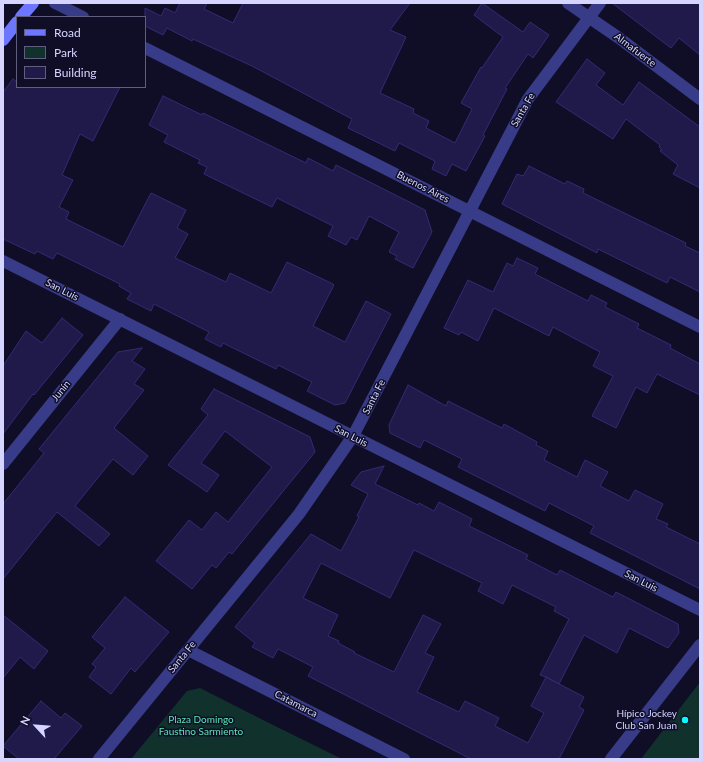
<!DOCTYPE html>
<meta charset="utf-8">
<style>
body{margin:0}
#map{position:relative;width:703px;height:762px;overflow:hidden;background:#100e27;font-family:Lato,sans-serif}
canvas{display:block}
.frame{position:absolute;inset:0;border:4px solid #d5d5ff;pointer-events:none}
.legend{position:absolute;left:16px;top:16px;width:130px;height:72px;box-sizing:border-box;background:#100e27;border:1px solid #5f5e7d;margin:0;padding:5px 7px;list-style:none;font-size:12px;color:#d5d5ff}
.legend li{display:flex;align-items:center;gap:8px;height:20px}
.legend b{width:20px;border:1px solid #5f5e7d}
.north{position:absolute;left:16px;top:706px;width:40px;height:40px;-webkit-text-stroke:3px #100e27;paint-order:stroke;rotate:296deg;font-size:11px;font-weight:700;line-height:16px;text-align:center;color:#d5d5ff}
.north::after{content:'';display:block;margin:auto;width:14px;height:18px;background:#d5d5ff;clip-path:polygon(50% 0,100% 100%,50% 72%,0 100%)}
</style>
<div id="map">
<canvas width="703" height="762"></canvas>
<div class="frame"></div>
<ul class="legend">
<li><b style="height:5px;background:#6c76ff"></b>Road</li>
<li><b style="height:11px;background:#11312d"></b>Park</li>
<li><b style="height:11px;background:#1f1a49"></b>Building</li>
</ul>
<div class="north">N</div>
</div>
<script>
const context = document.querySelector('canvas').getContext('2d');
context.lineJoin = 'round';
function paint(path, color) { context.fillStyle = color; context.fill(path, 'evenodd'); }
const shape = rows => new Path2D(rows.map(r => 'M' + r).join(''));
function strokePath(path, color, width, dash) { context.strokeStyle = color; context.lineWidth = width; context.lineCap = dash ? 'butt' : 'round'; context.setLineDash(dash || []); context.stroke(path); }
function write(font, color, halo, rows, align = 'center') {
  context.font = font + ' Lato,sans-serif'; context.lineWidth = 3; context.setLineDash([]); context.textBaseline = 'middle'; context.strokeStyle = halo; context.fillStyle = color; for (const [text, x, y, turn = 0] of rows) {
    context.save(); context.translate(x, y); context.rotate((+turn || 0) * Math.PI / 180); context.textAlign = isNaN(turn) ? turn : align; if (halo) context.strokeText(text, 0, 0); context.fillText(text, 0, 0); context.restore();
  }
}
paint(shape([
 [700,682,700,759,641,759],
 [200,688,267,722,342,759,131,759,187,691]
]), '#11312d');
const building = shape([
 [180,3,207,3,204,9,233,23,243,3,410,3,390,30,406,37,380,93,414,109,413,113,429,121,426,128,455,143,472,109,461,103,481,67,482,68,503,37,474,15,482,3,523,32,530,22,549,35,533,58,528,54,505,88,507,89,483,135,485,136,466,171,452,164,446,176,432,169,435,161,399,143,395,151,348,128,352,119,252,66,193,39,192,41,167,28,163,35,145,26,145,8,161,16,165,8,175,13,180,3],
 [612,3,700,3,700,55,679,38,671,48,612,3],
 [587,59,605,73,596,85,623,105,639,82,700,127,700,188,673,174,678,165,660,151,662,150,659,147,660,145,626,119,613,139,556,102,587,59],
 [13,79,17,82,17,87,120,87,93,141,80,134,62,175,73,180,59,207,69,212,66,219,123,247,151,193,186,210,177,228,188,234,175,258,226,282,230,273,271,293,287,262,333,284,334,285,313,326,345,342,366,301,391,314,345,403,335,405,307,391,312,382,278,365,276,369,223,343,221,347,205,339,209,332,154,304,151,311,127,299,131,293,119,286,120,284,57,253,53,259,37,251,35,254,3,239,3,92,13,79],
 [163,96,202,115,203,113,306,163,308,158,333,171,336,165,425,210,432,232,413,268,395,259,397,256,389,252,399,232,369,216,357,240,351,237,346,245,328,236,333,226,277,198,272,207,204,174,207,167,198,163,200,160,164,142,168,135,149,125,163,96],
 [529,166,565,184,567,181,584,189,583,193,686,243,685,246,700,253,700,292,670,277,667,283,598,249,597,253,502,204,517,174,523,176,529,166],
 [517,258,538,268,535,274,588,301,591,295,607,303,605,307,639,324,637,328,671,345,670,348,700,364,700,395,657,374,647,393,636,387,616,428,592,416,613,376,593,366,600,352,553,327,549,336,494,308,478,341,461,332,459,335,444,328,468,280,493,292,507,263,513,266,517,258],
 [62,318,83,335,34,395,33,394,3,434,3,366,26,331,42,343,62,318],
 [142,348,132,361,145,369,134,384,144,390,114,428,148,456,133,475,113,459,75,506,110,534,99,546,57,512,3,579,3,504,44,453,39,449,118,352,142,348],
 [408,385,446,406,448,401,502,428,504,424,537,442,536,445,548,451,544,460,577,477,585,460,608,472,600,486,629,501,635,490,663,504,656,519,668,524,666,527,700,544,700,589,590,533,594,526,549,503,545,511,458,467,462,459,424,440,420,448,390,433,389,425,408,385],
 [214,389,310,437,315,452,232,554,229,552,216,568,212,565,192,589,156,561,189,520,202,530,216,512,228,522,272,467,225,431,201,463,219,475,207,492,168,465,208,415,201,409,214,389],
 [384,466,375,484,418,505,419,503,434,511,439,502,472,519,469,526,528,555,526,559,557,575,560,570,613,597,616,592,678,624,679,633,668,648,629,628,617,653,584,635,559,684,546,677,584,697,579,707,584,710,559,759,471,759,308,676,313,667,278,649,273,658,252,647,255,643,235,627,311,534,341,551,359,517,357,516,368,494,351,485,361,472,384,466],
 [414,550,482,583,478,591,503,604,512,585,556,607,554,611,569,619,540,675,546,677,531,706,544,713,528,743,495,726,499,718,465,701,459,712,417,692,434,657,425,653,441,624,423,615,394,672,354,653,355,652,338,643,339,641,328,636,338,615,303,598,321,563,390,598,414,550],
 [125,597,169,632,135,672,131,668,111,694,89,677,96,667,92,664,105,648,92,637,125,597],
 [3,615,48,651,34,669,20,657,3,678,3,615],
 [41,701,61,718,65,713,82,726,54,759,19,759,3,746,41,701]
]);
paint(building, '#1f1a49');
strokePath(building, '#332b76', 1);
strokePath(shape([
 [55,3,83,17],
 [568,3,619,38,700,99],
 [145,48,700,327],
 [3,261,700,610],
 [3,464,120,319],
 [188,650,404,759],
 [99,759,299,514,353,436,528,99,600,3],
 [611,759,700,645]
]), '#383c88', 12);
strokePath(shape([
 [21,17,33,3],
 [3,40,17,22]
]), '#6c76ff', 12);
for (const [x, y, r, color] of [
 [685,720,4,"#01feff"]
]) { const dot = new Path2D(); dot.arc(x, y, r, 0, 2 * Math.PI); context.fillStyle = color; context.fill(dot); strokePath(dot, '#100e27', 1.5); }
write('10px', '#d5d5ff', '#100e27', [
 ["Almafuerte",635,50,37],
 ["Santa Fe",523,110,-60],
 ["Buenos Aires",423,187,27],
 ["San Luis",62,290,27],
 ["Junín",61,391,-51],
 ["Santa Fe",374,397,-63],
 ["San Luis",351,436,27],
 ["San Luis",641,581,27],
 ["Santa Fe",182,657,-51],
 ["Catamarca",296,704,27]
]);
write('10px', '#d5d5ff', '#100e27', [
 ["Hípico Jockey",677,714],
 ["Club San Juan",677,726]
], 'right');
write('10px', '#5be4b5', '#100e27', [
 ["Plaza Domingo",201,720],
 ["Faustino Sarmiento",201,732]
]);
</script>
